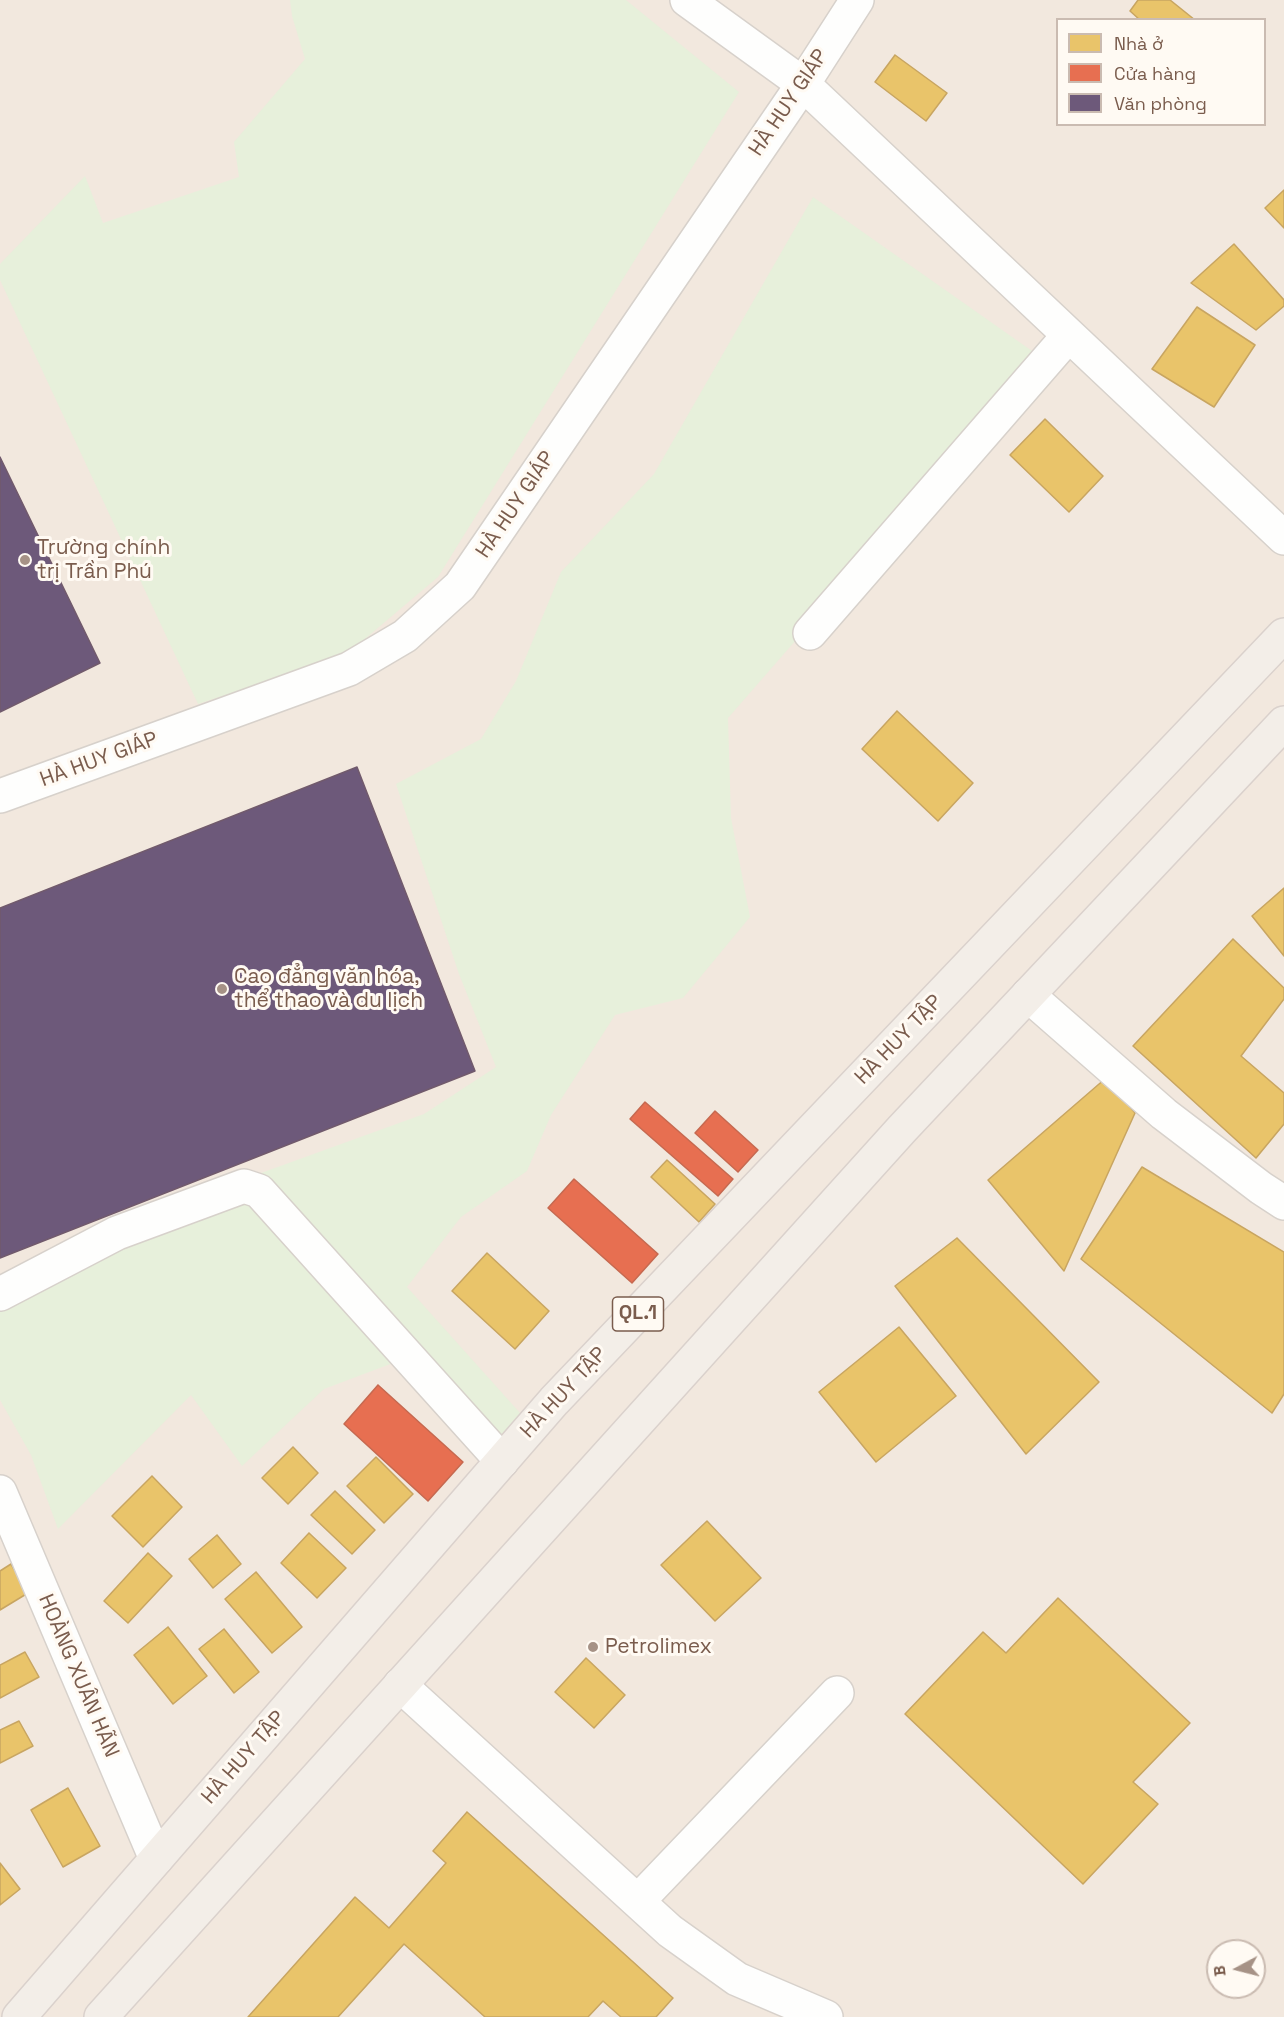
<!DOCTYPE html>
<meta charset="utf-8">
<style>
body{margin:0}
#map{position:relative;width:1284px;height:2017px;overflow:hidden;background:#f9f5f0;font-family:"Space Grotesk",sans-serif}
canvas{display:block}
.legend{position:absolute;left:1056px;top:18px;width:210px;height:108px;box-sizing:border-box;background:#fffaf3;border:2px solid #cabbb1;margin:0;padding:8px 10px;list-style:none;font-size:18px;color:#7a5c4d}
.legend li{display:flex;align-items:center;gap:12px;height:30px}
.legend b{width:30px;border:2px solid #cabbb1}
.north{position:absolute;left:1206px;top:1939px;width:60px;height:60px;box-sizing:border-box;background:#fffaf3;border:2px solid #cabbb1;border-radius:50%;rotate:263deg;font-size:16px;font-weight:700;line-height:24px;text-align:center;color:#7a5c4d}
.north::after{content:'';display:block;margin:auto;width:21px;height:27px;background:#a69286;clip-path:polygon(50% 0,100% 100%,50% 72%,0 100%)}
</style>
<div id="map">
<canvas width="1284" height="2017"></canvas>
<ul class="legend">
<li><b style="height:16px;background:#e9c46a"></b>Nhà ở</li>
<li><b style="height:16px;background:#e76f51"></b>Cửa hàng</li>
<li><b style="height:16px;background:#6d597a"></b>Văn phòng</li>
</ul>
<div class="north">B</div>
</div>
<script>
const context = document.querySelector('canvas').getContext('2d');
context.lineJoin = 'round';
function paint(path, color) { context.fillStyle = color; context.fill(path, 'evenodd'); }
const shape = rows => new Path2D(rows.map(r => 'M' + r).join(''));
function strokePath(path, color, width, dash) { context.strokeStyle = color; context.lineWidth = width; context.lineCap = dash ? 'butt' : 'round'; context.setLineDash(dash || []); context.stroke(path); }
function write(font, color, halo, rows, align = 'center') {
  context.font = font + ' "Space Grotesk",sans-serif'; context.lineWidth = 6; context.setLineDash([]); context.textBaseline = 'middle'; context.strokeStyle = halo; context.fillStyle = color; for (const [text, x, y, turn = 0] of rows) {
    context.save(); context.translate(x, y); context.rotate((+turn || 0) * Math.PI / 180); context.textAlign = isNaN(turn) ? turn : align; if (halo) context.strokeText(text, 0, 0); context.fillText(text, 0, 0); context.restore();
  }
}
paint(shape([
 [0,0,1284,0,1284,2017,0,2017],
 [1058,20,1264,20,1264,124,1058,124],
 [1218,1951,1254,1951,1254,1987,1218,1987]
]), '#f2e8de');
paint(shape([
 [290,0,626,0,739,92,438,577,353,649,295,672,198,704,0,280,0,264,85,176,103,223,239,177,234,142,305,59,292,16],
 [813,197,1042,358,728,718,731,818,750,917,683,998,615,1015,551,1115,527,1171,461,1217,407,1287,538,1433,507,1460,401,1360,324,1389,242,1466,191,1395,58,1529,31,1455,0,1400,0,1289,170,1206,424,1114,496,1067,459,974,396,784,481,739,516,681,561,572,654,474]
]), '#e7f0db');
const homes = shape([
 [1138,0,1170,0,1195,20,1140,20,1130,11,1138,0],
 [895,55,947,93,926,121,875,82,895,55],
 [1284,190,1284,228,1265,208,1284,190],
 [1234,244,1284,300,1284,306,1256,330,1191,283,1234,244],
 [1197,307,1255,345,1214,407,1152,369,1197,307],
 [1045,419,1103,476,1069,512,1010,455,1045,419],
 [897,711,973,783,938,821,862,749,897,711],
 [1284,888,1284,956,1252,916,1284,888],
 [1233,939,1284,988,1284,999,1241,1056,1284,1093,1284,1124,1256,1158,1133,1046,1233,939],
 [1106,1078,1135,1113,1064,1271,988,1180,1106,1078],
 [667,1160,715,1204,699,1222,651,1177,667,1160],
 [1142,1167,1284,1252,1284,1394,1272,1413,1081,1259,1142,1167],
 [957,1238,1099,1382,1026,1454,895,1286,957,1238],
 [487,1253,549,1311,515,1349,452,1291,487,1253],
 [899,1327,956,1396,876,1462,819,1392,899,1327],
 [293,1447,318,1473,288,1504,262,1478,293,1447],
 [376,1457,413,1494,384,1523,347,1486,376,1457],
 [152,1476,182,1507,143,1547,112,1516,152,1476],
 [335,1491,375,1530,352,1554,311,1515,335,1491],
 [707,1521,761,1578,715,1621,661,1565,707,1521],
 [309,1533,346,1568,317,1598,281,1563,309,1533],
 [217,1535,241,1564,213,1588,189,1559,217,1535],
 [148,1553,172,1576,128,1623,104,1601,148,1553],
 [11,1564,28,1593,0,1610,0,1571,11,1564],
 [256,1572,302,1627,272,1653,225,1599,256,1572],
 [1058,1598,1190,1723,1133,1782,1158,1804,1083,1884,905,1714,983,1632,1006,1653,1058,1598],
 [168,1627,207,1676,173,1704,134,1655,168,1627],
 [224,1629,259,1672,234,1693,199,1649,224,1629],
 [25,1652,39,1677,0,1698,0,1665,25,1652],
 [586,1658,625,1695,594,1728,555,1692,586,1658],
 [19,1721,33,1746,0,1763,0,1730,19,1721],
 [68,1788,100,1846,63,1867,31,1810,68,1788],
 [467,1812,673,1998,656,2017,621,2017,603,2001,588,2017,485,2017,404,1944,338,2017,248,2017,355,1897,389,1928,446,1863,433,1851,467,1812],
 [0,1863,20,1889,0,1905,0,1863]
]);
paint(homes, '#e9c46a');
strokePath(homes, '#c8a561', 1.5);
const shops = shape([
 [645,1102,733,1179,718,1196,630,1119,645,1102],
 [715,1111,758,1150,738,1172,695,1133,715,1111],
 [574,1179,658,1254,632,1283,548,1208,574,1179],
 [378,1385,463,1462,428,1501,344,1424,378,1385]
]);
paint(shops, '#e76f51');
strokePath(shops, '#c66950', 1.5);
const offices = shape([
 [0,457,100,663,0,712,0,457],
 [357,767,475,1071,0,1258,0,908,357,767]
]);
paint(offices, '#6d597a');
strokePath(offices, '#715a6c', 1.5);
const minor = shape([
 [687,0,803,84,1284,538],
 [810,633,1069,335],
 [0,796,349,669,405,636,460,586,803,84,857,0],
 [1028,995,1164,1114,1261,1188,1284,1203],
 [0,1294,117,1233,244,1186,259,1191,502,1461],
 [0,1492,156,1859],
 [400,1685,670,1931,737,1979,826,2017],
 [638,1901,837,1693]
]);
const major = shape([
 [19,2017,554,1401,1284,635],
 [101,2017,902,1129,1284,723]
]);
strokePath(minor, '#d7d1cb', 36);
strokePath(major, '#dad1cc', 36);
strokePath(minor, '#fefefd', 33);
strokePath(major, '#f3eee8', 33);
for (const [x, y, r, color] of [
 [25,560,6,"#a69286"],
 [222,989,6,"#a69286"],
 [593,1647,6,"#a69286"]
]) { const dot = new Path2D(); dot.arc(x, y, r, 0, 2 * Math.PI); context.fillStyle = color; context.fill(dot); strokePath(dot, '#fffaf3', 2); }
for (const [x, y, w] of [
 [638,1314,51]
]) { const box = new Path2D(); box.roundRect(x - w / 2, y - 17, w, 34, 4.5); context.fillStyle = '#fffaf3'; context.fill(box); strokePath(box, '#7a5c4d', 1.5); }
write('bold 20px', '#7a5c4d', null, [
 ["QL.1",638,1314]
]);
write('21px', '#7a5c4d', '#fffaf3', [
 ["HÀ HUY GIÁP",789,103,-56],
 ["HÀ HUY GIÁP",516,505,-56],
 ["HÀ HUY GIÁP",99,760,-20],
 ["HÀ HUY TẬP",899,1040,-46],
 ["HÀ HUY TẬP",564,1393,-47],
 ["HOÀNG XUÂN HÃN",78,1676,67],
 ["HÀ HUY TẬP",244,1758,-49]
]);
write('21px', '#7a5c4d', '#fffaf3', [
 ["Trường chính",37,548],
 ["trị Trần Phú",37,572],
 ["Cao đẳng văn hóa,",234,977],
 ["thể thao và du lịch",234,1001],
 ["Petrolimex",605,1647]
], 'left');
</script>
